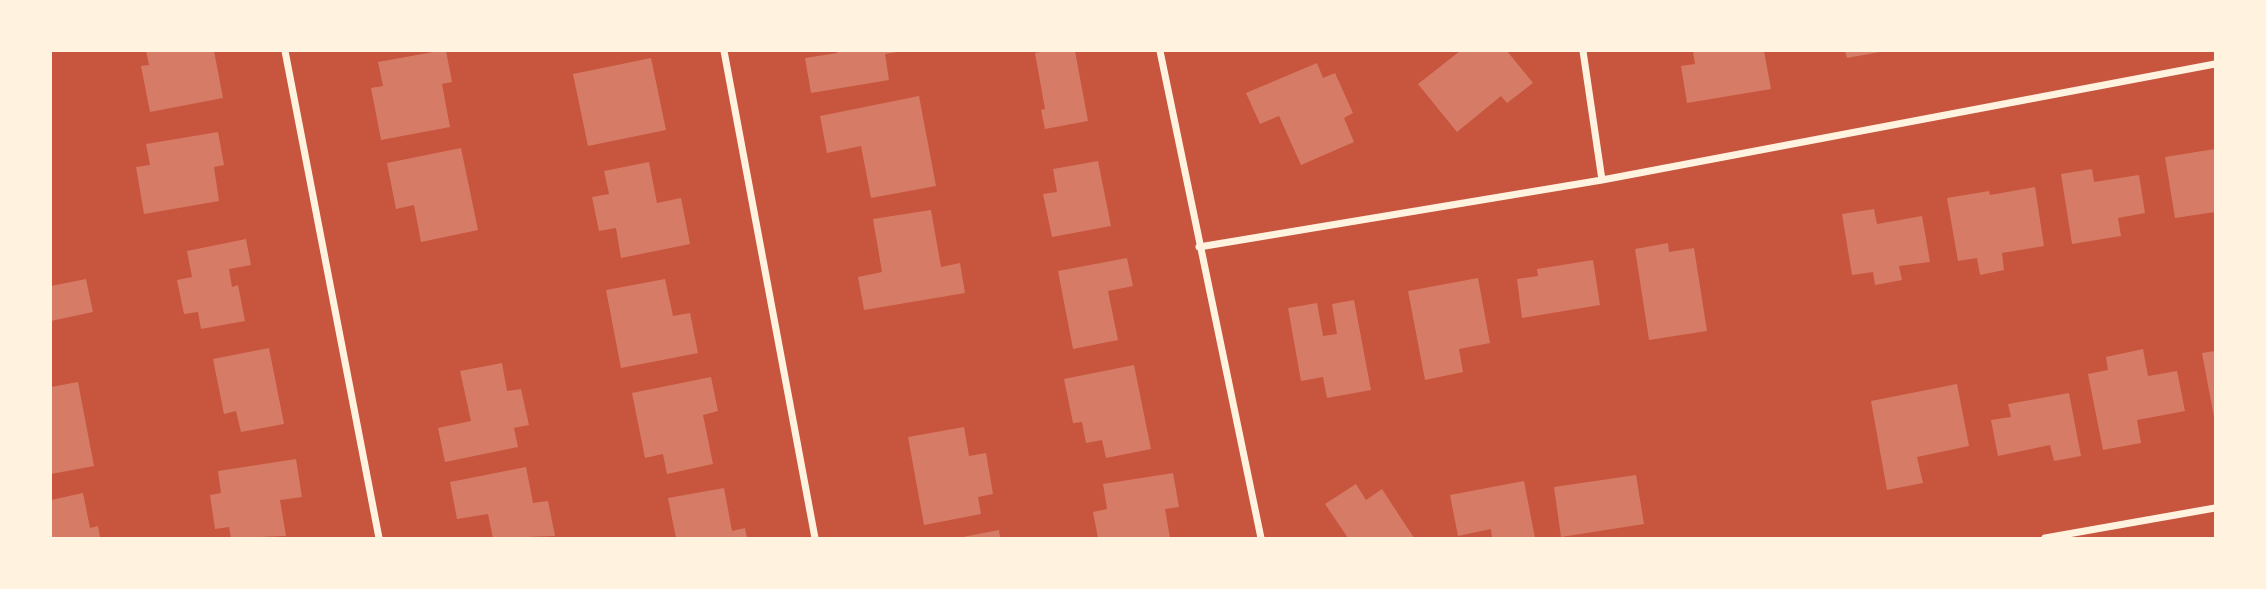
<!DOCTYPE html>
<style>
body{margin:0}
#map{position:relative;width:2266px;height:589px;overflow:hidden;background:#c8553d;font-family:"Sofia Sans Condensed",sans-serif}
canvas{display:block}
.frame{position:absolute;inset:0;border:52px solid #fff3e0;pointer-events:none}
</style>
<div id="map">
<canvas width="2266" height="589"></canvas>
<div class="frame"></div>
</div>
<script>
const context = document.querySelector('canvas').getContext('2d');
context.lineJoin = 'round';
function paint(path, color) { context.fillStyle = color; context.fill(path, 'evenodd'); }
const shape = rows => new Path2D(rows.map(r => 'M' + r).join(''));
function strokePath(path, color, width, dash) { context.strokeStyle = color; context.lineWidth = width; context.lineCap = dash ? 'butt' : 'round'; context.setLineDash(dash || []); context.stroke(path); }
paint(shape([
 [146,51,214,51,223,98,150,112,141,66,149,65],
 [439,51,446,51,452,82,442,84,450,127,381,140,371,88,383,86,378,62],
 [837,51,897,51,897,52,885,54,889,80,811,93,805,58,837,53],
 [1045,51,1075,51,1088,121,1045,129,1041,110,1045,109,1035,53],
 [1460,51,1507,51,1533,83,1507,103,1501,96,1457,132,1418,84],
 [1693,51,1764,51,1771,89,1687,103,1681,66,1695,64],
 [1845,51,1880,51,1880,52,1847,58],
 [651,58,666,130,588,146,573,74],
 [1317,63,1323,78,1335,73,1353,113,1344,118,1354,142,1301,165,1279,116,1260,124,1246,93],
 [919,96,936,186,871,198,861,146,827,153,820,116],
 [218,132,224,165,214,167,219,201,144,214,136,167,150,165,146,144],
 [461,148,478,230,421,242,414,205,396,209,387,163],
 [2215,149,2215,212,2175,218,2165,157],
 [1098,161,1111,226,1052,237,1043,194,1057,192,1053,169],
 [649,162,657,203,681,198,690,244,621,258,616,228,599,231,592,197,609,194,604,171],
 [2092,169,2094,182,2139,175,2145,213,2118,218,2121,236,2072,244,2061,174],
 [2035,187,2044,246,2002,253,2004,270,1980,275,1977,258,1958,261,1947,198,1989,191,1990,195],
 [1874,209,1877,224,1922,216,1930,262,1899,266,1902,280,1875,285,1873,272,1852,275,1842,214],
 [931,210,941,267,960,263,965,293,864,310,858,277,882,272,873,219],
 [246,239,251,265,229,269,232,287,238,285,245,321,201,329,198,312,184,314,177,280,192,277,187,251],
 [1668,243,1669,252,1694,248,1707,331,1649,340,1635,249],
 [1127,258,1133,286,1108,291,1118,340,1073,349,1058,271],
 [1593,260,1600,305,1522,318,1517,279,1538,276,1537,269],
 [1478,278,1490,343,1459,349,1463,372,1425,380,1408,291],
 [86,279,93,312,51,321,51,286],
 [665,279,673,316,690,313,698,353,621,368,606,290],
 [1354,300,1371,390,1327,398,1323,377,1301,381,1288,308,1317,303,1323,336,1337,334,1332,304],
 [269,348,284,424,241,432,236,411,224,414,213,359],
 [2143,349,2148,376,2177,371,2185,411,2137,420,2141,443,2103,450,2088,374,2108,370,2106,357],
 [2215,351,2215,417,2214,417,2202,353],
 [502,363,507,391,521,389,529,425,514,428,518,447,445,462,438,428,471,421,460,371],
 [1134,365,1151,449,1106,458,1102,440,1086,443,1082,422,1073,423,1064,379],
 [711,377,718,411,703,415,713,464,667,474,663,454,645,458,632,393],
 [78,382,94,466,51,474,51,387],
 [1957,384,1969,446,1917,457,1923,483,1887,490,1871,401],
 [2069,393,2081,456,2054,461,2050,445,1998,456,1991,420,2011,417,2008,404],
 [964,427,969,456,986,453,993,494,978,497,981,514,924,525,908,437],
 [296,459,302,497,280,500,286,536,231,538,229,527,215,529,210,495,221,493,218,471],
 [526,467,533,503,548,501,555,536,493,538,488,514,457,519,450,482],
 [1173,473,1179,507,1165,509,1170,538,1098,538,1093,512,1107,509,1103,484],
 [1636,475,1644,524,1561,537,1554,487],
 [1524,481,1535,538,1492,538,1491,529,1458,536,1450,495],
 [1356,484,1366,500,1382,489,1414,538,1348,538,1325,504],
 [724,488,732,531,745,528,747,538,676,538,668,498],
 [83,493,90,528,98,526,100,538,51,538,51,500],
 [999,530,1000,538,963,538,963,537]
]), '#d67c66');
strokePath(shape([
 [285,51,379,538],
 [724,51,815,538],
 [1160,51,1261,538],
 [1583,51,1602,180],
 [1199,247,1602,180,2215,64],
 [2045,538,2215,508]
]), '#fff3e0', 7);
</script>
